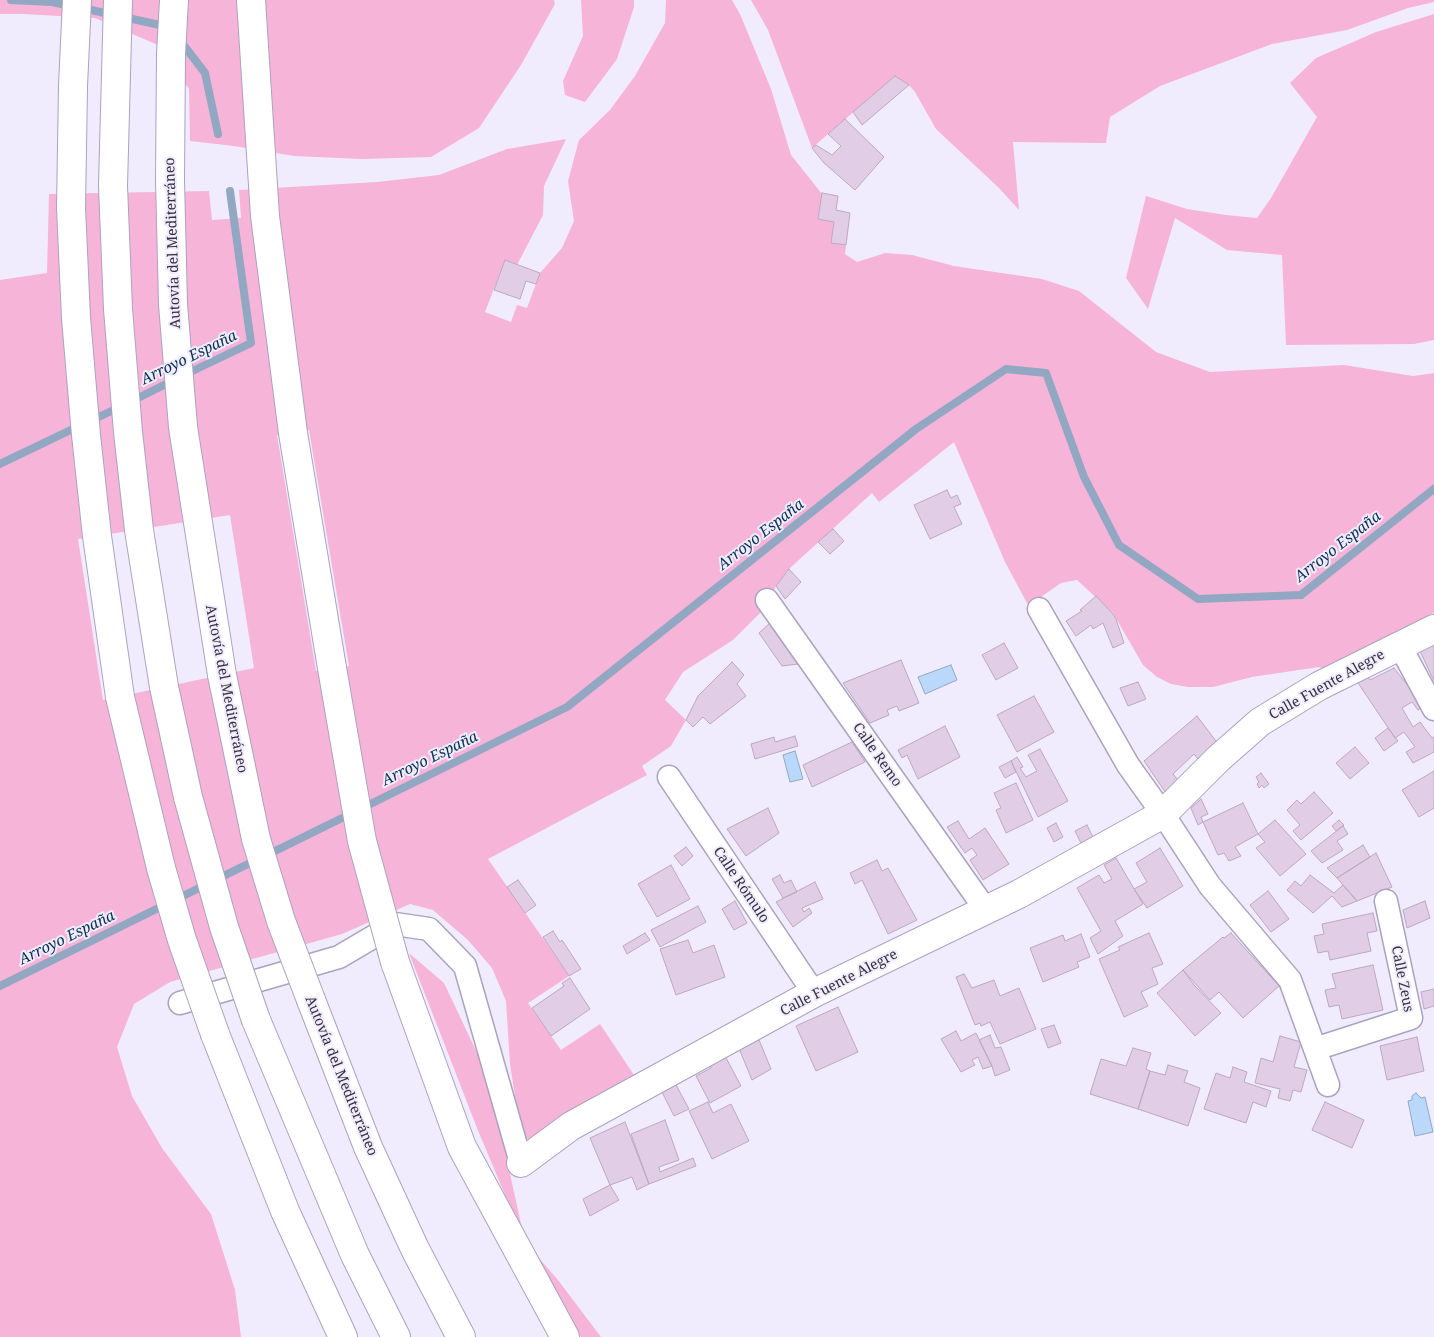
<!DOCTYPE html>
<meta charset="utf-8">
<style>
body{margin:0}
canvas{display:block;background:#f0ebfd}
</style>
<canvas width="1434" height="1337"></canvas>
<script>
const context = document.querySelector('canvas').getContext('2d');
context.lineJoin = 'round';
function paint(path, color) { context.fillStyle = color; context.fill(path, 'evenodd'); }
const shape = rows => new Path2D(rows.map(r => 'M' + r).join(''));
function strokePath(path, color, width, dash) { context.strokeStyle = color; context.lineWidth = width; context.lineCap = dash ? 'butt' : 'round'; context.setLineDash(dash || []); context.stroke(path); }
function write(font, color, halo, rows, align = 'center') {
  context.font = font + ' "Noto Serif",serif'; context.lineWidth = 4; context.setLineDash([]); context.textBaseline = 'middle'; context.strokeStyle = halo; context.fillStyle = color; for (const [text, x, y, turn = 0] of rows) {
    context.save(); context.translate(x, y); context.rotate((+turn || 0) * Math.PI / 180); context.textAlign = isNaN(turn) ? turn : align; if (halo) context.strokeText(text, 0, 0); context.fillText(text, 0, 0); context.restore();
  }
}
paint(shape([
 [0,0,554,0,555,4,521,65,479,128,431,157,362,159,294,156,234,146,190,141,189,89,158,45,95,18,23,14,0,14],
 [581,0,634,0,634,7,617,59,585,102,565,95,563,81,583,36],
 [666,0,732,0,740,14,771,89,791,155,822,194,834,222,831,243,846,245,845,254,857,262,885,253,912,255,954,266,1042,279,1079,291,1156,352,1210,372,1344,365,1413,376,1434,373,1434,613,1328,670,1319,667,1252,677,1213,687,1188,687,1171,684,1157,677,1143,665,1113,613,1077,580,1061,583,1041,597,1027,603,1005,562,954,442,879,502,872,493,789,569,776,586,763,610,733,640,683,672,665,700,686,720,671,746,642,766,647,775,488,859,569,976,528,1003,561,1050,600,1024,634,1075,528,1139,521,1135,510,1064,506,1001,492,968,468,940,433,910,410,904,342,934,170,982,134,1004,117,1047,132,1096,162,1148,211,1214,235,1290,241,1337,0,1337,0,280,47,273,49,194,209,191,212,220,241,218,239,190,377,182,439,175,507,149,566,139,544,186,543,215,517,265,505,260,485,312,511,322,517,305,527,308,540,273,562,248,574,221,568,181,579,140,610,110,635,76,665,23],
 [309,430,349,666,316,671,277,435],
 [230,515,254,668,103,700,78,539],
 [751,0,1434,0,1434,2,1408,8,1347,30,1272,44,1160,86,1110,117,1106,143,1013,142,1019,210,999,188,936,129,915,92,909,85,895,76,812,148,768,30],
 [1434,14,1434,340,1414,344,1286,345,1282,255,1227,250,1175,218,1148,309,1126,278,1146,196,1187,209,1226,215,1257,218,1271,198,1317,117,1290,83,1316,58,1376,32],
 [409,953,444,983,489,1078,525,1242,558,1280,601,1337,581,1337,525,1242,479,1133]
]), '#f7b4d9');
const water = shape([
 [951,665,957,680,925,694,918,677,951,665],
 [795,751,803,779,790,782,783,755,795,751],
 [1416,1093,1421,1098,1425,1097,1433,1132,1415,1136,1408,1101,1412,1100,1412,1096,1416,1093]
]);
paint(water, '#bad9fa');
strokePath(water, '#92a7c1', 1);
strokePath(shape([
 [11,0,52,2,71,6],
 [82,8,169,27],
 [179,39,205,73,218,134],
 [184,375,251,343,230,191],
 [130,402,174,380],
 [90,421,120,407],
 [0,464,79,426],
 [267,855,567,707,916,429,1006,369,1046,373,1084,477,1119,545,1198,599,1301,595,1434,489],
 [0,986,256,860]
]), '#92a7c1', 8);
const building = shape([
 [895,76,909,85,862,125,853,112,895,76],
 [845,119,884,157,855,190,824,163,812,148,816,145,832,155,841,146,828,134,845,119],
 [822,193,838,196,836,210,850,213,846,245,831,243,834,222,818,219,822,193],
 [505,260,540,273,536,284,526,281,520,299,494,290,505,260],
 [947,490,951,498,957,495,961,504,954,507,962,524,930,539,914,505,947,490],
 [833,529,844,541,830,554,818,542,833,529],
 [789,569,801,582,785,599,776,586,789,569],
 [1096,596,1113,614,1116,619,1124,643,1113,648,1103,623,1093,629,1091,625,1076,636,1066,621,1082,611,1080,610,1096,596],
 [771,622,798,664,782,666,759,633,771,622],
 [1004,643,1018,668,996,680,982,655,1004,643],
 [1434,644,1434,681,1420,651,1434,644],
 [901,660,919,703,899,711,897,706,887,710,889,715,870,723,843,683,901,660],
 [732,662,744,675,737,684,746,696,710,724,703,717,693,727,686,720,698,696,732,662],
 [1394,668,1424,706,1418,710,1412,702,1402,708,1413,727,1420,722,1432,738,1434,737,1434,752,1413,763,1406,752,1415,747,1404,732,1395,738,1356,680,1366,674,1370,680,1394,668],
 [1138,682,1146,699,1128,706,1120,688,1138,682],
 [1034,696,1054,732,1017,752,997,715,1034,696],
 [1197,716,1219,745,1201,763,1194,754,1173,774,1181,784,1168,796,1144,761,1197,716],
 [945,726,960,757,918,779,907,755,902,758,898,750,945,726],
 [1388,728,1398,741,1384,751,1375,738,1388,728],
 [795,736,798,746,755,759,751,744,774,737,775,742,795,736],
 [852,742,865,762,812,787,803,765,852,742],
 [1355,747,1369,763,1350,779,1336,763,1355,747],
 [1040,749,1068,801,1038,817,1011,761,1017,757,1023,767,1020,768,1026,777,1037,771,1028,755,1040,749],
 [1011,761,1016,772,1005,778,999,767,1011,761],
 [1434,771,1434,808,1419,817,1402,790,1434,771],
 [1261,773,1269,784,1264,788,1262,785,1259,788,1257,784,1259,782,1256,777,1261,773],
 [1016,783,1033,820,1006,833,996,810,1001,808,994,793,1016,783],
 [1314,792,1333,813,1301,840,1293,831,1300,825,1287,810,1297,800,1301,804,1314,792],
 [1201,799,1208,814,1201,817,1203,822,1198,825,1191,808,1201,799],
 [1243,803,1258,834,1235,847,1241,856,1229,861,1224,853,1218,855,1203,822,1243,803],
 [768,808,779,833,746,856,727,829,768,808],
 [1275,820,1306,854,1280,876,1256,848,1265,842,1258,834,1275,820],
 [1339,820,1344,825,1336,831,1332,826,1339,820],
 [958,821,969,839,985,828,1009,864,983,880,970,860,977,855,972,848,965,853,947,827,958,821],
 [1056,823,1063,837,1054,842,1047,828,1056,823],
 [1087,825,1093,837,1081,843,1075,831,1087,825],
 [1343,826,1348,834,1337,841,1343,850,1322,863,1311,851,1343,826],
 [1363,845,1370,857,1337,878,1327,868,1363,845],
 [686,847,693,856,682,866,674,856,686,847],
 [1160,848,1183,886,1147,908,1134,889,1147,882,1136,863,1160,848],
 [1376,853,1392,887,1357,901,1337,878,1376,853],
 [1116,858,1143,904,1115,921,1123,936,1098,954,1090,938,1101,931,1077,888,1099,875,1104,883,1112,879,1104,865,1116,858],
 [877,860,882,871,888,868,917,920,888,934,862,880,855,884,850,873,877,860],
 [671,865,690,899,657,917,638,884,671,865],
 [780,875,784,883,791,880,797,892,783,898,772,879,780,875],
 [1310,875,1334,893,1343,885,1357,901,1342,907,1332,896,1313,913,1287,890,1295,881,1301,886,1310,875],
 [518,880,536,905,525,913,507,887,518,880],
 [815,882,823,899,802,908,804,912,809,908,812,913,793,927,776,902,815,882],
 [1268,891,1289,919,1271,932,1250,905,1268,891],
 [735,901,747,923,734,930,722,909,735,901],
 [1425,901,1430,918,1407,928,1403,910,1425,901],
 [698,906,706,922,660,947,651,930,698,906],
 [1373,913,1377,931,1367,933,1371,951,1330,960,1328,951,1318,953,1314,936,1324,934,1322,924,1373,913],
 [553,931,560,942,562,940,581,969,569,976,543,937,553,931],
 [645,933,650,940,627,954,623,946,645,933],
 [1149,933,1163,964,1152,968,1158,984,1141,992,1148,1006,1124,1017,1099,959,1120,950,1118,947,1149,933],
 [1231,933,1279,986,1243,1018,1219,992,1210,1000,1183,970,1223,937,1224,938,1231,933],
 [1081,934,1090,957,1077,962,1079,967,1043,982,1030,948,1063,935,1065,941,1081,934],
 [688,940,693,953,714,945,725,977,676,995,660,949,688,940],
 [1373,965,1383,1010,1342,1019,1339,1005,1329,1007,1325,990,1336,988,1332,974,1373,965],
 [1183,970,1194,985,1221,1013,1195,1036,1157,993,1183,970],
 [964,974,972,988,994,980,1000,996,1019,988,1036,1029,1000,1044,990,1022,981,1026,980,1023,975,1025,956,977,964,974],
 [570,978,590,1009,551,1036,532,1008,564,986,562,983,570,978],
 [1434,989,1434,1006,1424,1009,1421,992,1434,989],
 [838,1007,858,1052,816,1071,796,1026,838,1007],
 [1054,1025,1061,1043,1048,1048,1041,1029,1054,1025],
 [956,1031,961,1041,976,1033,992,1066,983,1069,978,1057,972,1060,975,1065,961,1072,941,1039,956,1031],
 [757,1035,771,1069,752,1080,738,1046,757,1035],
 [990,1035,995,1048,1001,1047,1010,1070,995,1076,992,1066,979,1040,990,1035],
 [1280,1036,1301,1042,1294,1067,1307,1070,1301,1092,1293,1090,1290,1101,1278,1098,1280,1089,1255,1083,1261,1058,1273,1062,1280,1036],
 [1417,1037,1424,1071,1387,1080,1380,1046,1417,1037],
 [1133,1048,1151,1053,1146,1069,1150,1071,1138,1109,1090,1094,1101,1059,1126,1066,1133,1048],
 [724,1054,741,1086,710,1103,696,1076,711,1068,709,1063,724,1054],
 [1168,1065,1188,1071,1184,1082,1200,1088,1188,1126,1138,1109,1150,1071,1165,1075,1168,1065],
 [1233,1067,1247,1072,1244,1082,1271,1091,1266,1107,1253,1102,1246,1123,1204,1109,1216,1073,1230,1078,1233,1067],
 [675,1083,689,1109,674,1116,661,1090,675,1083],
 [708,1102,713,1113,731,1104,749,1141,712,1159,689,1111,708,1102],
 [1325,1102,1364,1120,1352,1148,1312,1130,1325,1102],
 [665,1120,679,1160,659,1167,660,1172,693,1158,696,1166,649,1184,631,1134,665,1120],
 [625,1122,649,1184,637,1190,632,1177,610,1185,590,1138,625,1122],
 [610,1185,619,1200,590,1216,583,1199,610,1185]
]);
paint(building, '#e2cde6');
strokePath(building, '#bca8c0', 1);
const street = shape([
 [767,600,986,910],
 [1039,609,1128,765,1163,814,1210,886,1290,980,1328,1085],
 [1400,646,1434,709],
 [669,777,814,993],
 [180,1003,339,957,395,924,429,929,465,966,521,1163],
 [1315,1049,1411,1018,1386,901]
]);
const secondary = shape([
 [521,1163,571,1126,814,993,1019,894,1163,814,1218,759,1260,722,1319,686,1434,629]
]);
const highway = shape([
 [77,0,73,86,71,208,76,318,86,435,97,536,120,697],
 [118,0,113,186,118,309,128,432,139,530,164,687],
 [174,0,171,54,170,180,173,304,183,427,222,675],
 [251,0,265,216,293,433,332,668],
 [395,962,462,1147,565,1337],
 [311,1000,368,1147,415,1249,461,1337],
 [256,1020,355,1255,396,1337],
 [215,1034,285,1211,343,1337]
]);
strokePath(street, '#aaa3bf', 25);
strokePath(secondary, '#aaa3bf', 30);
strokePath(highway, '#aaa3bf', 30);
strokePath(street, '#fff', 22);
strokePath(secondary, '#fff', 28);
strokePath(highway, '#fff', 28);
const highwayBridge = shape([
 [332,668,362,841,395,962],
 [222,675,256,839,281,921,311,1000],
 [164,687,188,797,224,927,256,1020],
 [120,697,161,868,182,940,215,1034]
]);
strokePath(highwayBridge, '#aaa3bf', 30, []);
strokePath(highwayBridge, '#fff', 28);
write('14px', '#34313c', '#f0ebfd', [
 ["Autovía del Mediterráneo",173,243,-92],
 ["Calle Fuente Alegre",1327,685,-29],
 ["Autovía del Mediterráneo",226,689,79],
 ["Calle Remo",877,755,55],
 ["Calle Rómulo",741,885,56],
 ["Calle Zeus",1402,979,79],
 ["Calle Fuente Alegre",839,983,-27],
 ["Autovía del Mediterráneo",341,1076,68]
]);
write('italic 15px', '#093052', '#f0ebfd', [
 ["Arroyo España",189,358,-26],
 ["Arroyo España",761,535,-38],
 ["Arroyo España",1338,547,-38],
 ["Arroyo España",430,759,-26],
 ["Arroyo España",67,938,-26]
]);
</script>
